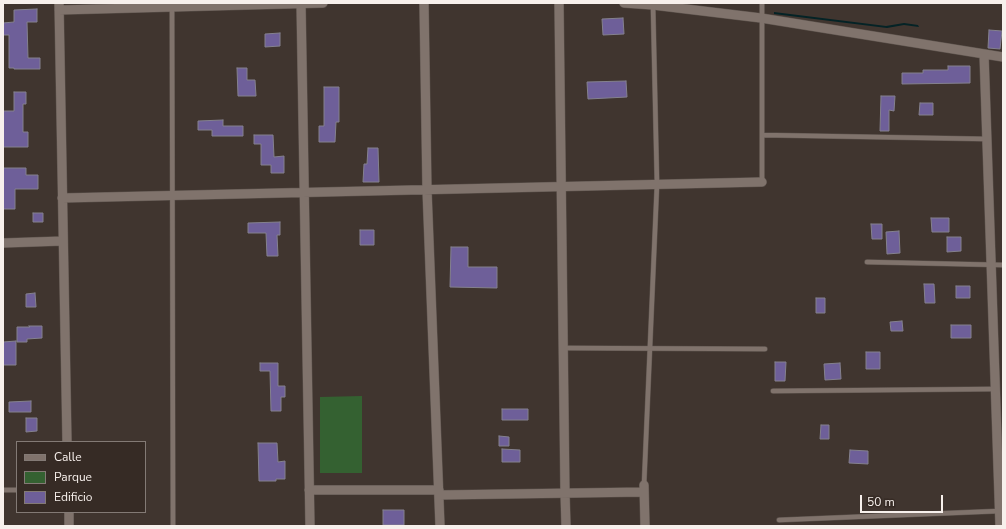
<!DOCTYPE html>
<style>
body{margin:0}
#map{position:relative;width:1006px;height:529px;overflow:hidden;background:#40352f;font-family:"Nunito Sans",sans-serif}
canvas{display:block}
.frame{position:absolute;inset:0;border:4px solid #f7f0ec;pointer-events:none}
.legend{position:absolute;left:16px;top:441px;width:130px;height:72px;box-sizing:border-box;background:#362b25;border:1px solid #837a75;margin:0;padding:5px 7px;list-style:none;font-size:12px;color:#f7f0ec}
.legend li{display:flex;align-items:center;gap:8px;height:20px}
.legend b{width:20px;border:1px solid #837a75}
.scale{position:absolute;left:860px;top:495px;width:83px;height:18px;box-sizing:border-box;border:2px solid #f7f0ec;border-top:0;padding-left:5px;font-size:12px;line-height:14px;white-space:nowrap;color:#f7f0ec;-webkit-text-stroke:3px #362b25;paint-order:stroke}
</style>
<div id="map">
<canvas width="1006" height="529"></canvas>
<div class="frame"></div>
<ul class="legend">
<li><b style="height:5px;background:#80736c"></b>Calle</li>
<li><b style="height:11px;background:#346131"></b>Parque</li>
<li><b style="height:11px;background:#6e5f99"></b>Edificio</li>
</ul>
<div class="scale">50 m</div>
</div>
<script>
const context = document.querySelector('canvas').getContext('2d');
context.lineJoin = 'round';
function paint(path, color) { context.fillStyle = color; context.fill(path, 'evenodd'); }
const shape = rows => new Path2D(rows.map(r => 'M' + r).join(''));
function strokePath(path, color, width, dash) { context.strokeStyle = color; context.lineWidth = width; context.lineCap = dash ? 'butt' : 'round'; context.setLineDash(dash || []); context.stroke(path); }
paint(shape([
 [362,396,362,473,320,473,320,397]
]), '#346131');
paint(shape([
 [774,12,886,26,904,23,918,25,919,27,904,25,887,28,774,14]
]), '#042326');
const building = shape([
 [37,9,37,22,27,22,28,58,40,58,40,69,14,69,14,68,9,68,9,35,3,35,3,23,14,22,14,10,37,9],
 [623,18,624,34,603,35,602,19,623,18],
 [989,30,1002,31,1000,49,988,48,989,30],
 [280,33,280,46,265,47,265,34,280,33],
 [948,66,970,66,970,83,902,84,902,73,923,73,923,70,948,70,948,66],
 [237,68,247,68,247,80,255,80,256,96,238,96,237,68],
 [626,81,627,97,588,99,587,82,626,81],
 [324,87,339,87,339,122,336,122,335,142,319,142,319,126,324,126,324,87],
 [14,92,26,92,26,104,23,104,23,132,28,132,28,147,3,147,3,111,14,111,14,92],
 [881,96,895,96,894,111,889,110,889,131,880,131,881,96],
 [920,103,933,103,933,115,919,115,920,103],
 [223,120,223,126,243,126,243,136,212,136,212,130,198,130,198,121,223,120],
 [254,135,273,135,274,157,284,156,284,173,271,173,271,165,261,165,261,144,254,144,254,135],
 [368,148,378,148,379,182,363,182,364,164,367,164,368,148],
 [3,168,26,168,26,175,38,175,38,189,15,189,15,209,3,209,3,168],
 [33,213,43,213,43,222,33,222,33,213],
 [931,218,949,218,949,232,932,232,931,218],
 [280,222,280,235,277,235,278,256,267,256,266,233,248,233,248,223,280,222],
 [871,224,882,224,882,239,872,239,871,224],
 [360,230,374,230,374,245,360,245,360,230],
 [899,231,900,253,887,254,886,232,899,231],
 [947,237,961,237,961,251,947,252,947,237],
 [451,247,468,247,468,267,497,267,497,288,450,287,451,247],
 [924,284,934,284,935,303,925,303,924,284],
 [956,286,970,286,970,298,956,298,956,286],
 [35,293,36,307,26,307,26,294,35,293],
 [816,298,825,298,825,313,816,313,816,298],
 [902,321,903,331,891,331,890,322,902,321],
 [951,325,971,325,971,338,951,338,951,325],
 [29,326,42,326,42,338,27,339,27,342,17,342,17,327,30,327,29,326],
 [16,341,16,365,3,365,3,342,16,341],
 [866,352,880,352,880,369,866,369,866,352],
 [775,362,786,362,785,381,775,381,775,362],
 [260,363,278,363,278,386,285,386,285,397,281,397,281,411,271,411,270,371,260,371,260,363],
 [840,363,841,379,825,380,824,364,840,363],
 [31,401,31,412,9,412,9,402,31,401],
 [502,409,528,409,528,420,502,420,502,409],
 [26,418,37,418,37,431,26,432,26,418],
 [821,425,829,425,829,439,820,439,821,425],
 [499,436,509,437,509,446,499,446,499,436],
 [258,443,277,443,278,462,285,461,285,479,276,479,276,481,259,481,258,443],
 [502,449,520,450,520,462,502,462,502,449],
 [850,450,868,451,868,464,849,463,850,450],
 [383,510,404,510,404,525,383,525,383,510]
]);
paint(building, '#6e5f99');
strokePath(building, '#84818e', 1);
const lane = shape([
 [762,3,762,182],
 [172,6,173,526],
 [762,135,987,139],
 [867,262,1003,265],
 [563,348,765,349],
 [773,391,995,389],
 [644,485,657,184,653,5],
 [3,490,17,490],
 [779,520,1000,511]
]);
const street = shape([
 [59,3,67,442],
 [301,3,310,526],
 [424,3,427,190,440,526],
 [559,3,565,493,566,526],
 [624,3,653,5,761,18,1003,57],
 [59,10,323,3],
 [984,54,1000,526],
 [62,198,762,182],
 [3,243,63,241],
 [644,485,645,526],
 [309,490,439,490],
 [439,495,644,492],
 [69,512,69,526]
]);
strokePath(lane, '#5d544e', 5.5);
strokePath(street, '#5d544e', 10);
strokePath(lane, '#80736c', 4.5);
strokePath(street, '#80736c', 9);
</script>
